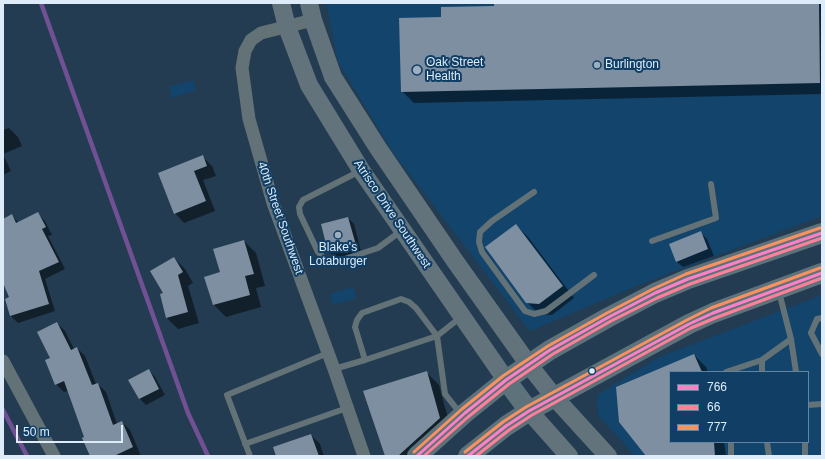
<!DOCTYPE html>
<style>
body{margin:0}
#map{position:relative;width:825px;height:459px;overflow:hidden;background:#233c51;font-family:Arial,sans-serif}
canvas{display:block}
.frame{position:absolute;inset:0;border:4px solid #deecfa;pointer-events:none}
.legend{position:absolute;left:669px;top:371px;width:140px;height:72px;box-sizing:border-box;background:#103e64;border:1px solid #6284a0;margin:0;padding:5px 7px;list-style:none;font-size:12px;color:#deecfa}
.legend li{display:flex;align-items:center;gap:8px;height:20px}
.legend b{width:20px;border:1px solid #6284a0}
.scale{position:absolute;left:16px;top:425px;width:107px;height:18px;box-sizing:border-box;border:2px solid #deecfa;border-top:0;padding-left:5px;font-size:12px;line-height:14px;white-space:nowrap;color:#deecfa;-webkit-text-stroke:3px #103e64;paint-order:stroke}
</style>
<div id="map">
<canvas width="825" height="459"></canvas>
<div class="frame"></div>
<ul class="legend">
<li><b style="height:5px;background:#ff80c5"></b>766</li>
<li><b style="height:5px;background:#ff8098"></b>66</li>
<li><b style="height:5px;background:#fa915f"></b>777</li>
</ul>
<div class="scale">50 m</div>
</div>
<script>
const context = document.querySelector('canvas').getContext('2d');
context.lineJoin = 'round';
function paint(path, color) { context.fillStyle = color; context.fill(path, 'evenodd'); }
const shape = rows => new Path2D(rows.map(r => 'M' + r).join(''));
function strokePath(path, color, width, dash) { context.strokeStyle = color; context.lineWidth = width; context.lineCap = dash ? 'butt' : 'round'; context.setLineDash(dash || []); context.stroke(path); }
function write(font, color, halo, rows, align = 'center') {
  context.font = font + ' Arial,sans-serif'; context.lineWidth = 4; context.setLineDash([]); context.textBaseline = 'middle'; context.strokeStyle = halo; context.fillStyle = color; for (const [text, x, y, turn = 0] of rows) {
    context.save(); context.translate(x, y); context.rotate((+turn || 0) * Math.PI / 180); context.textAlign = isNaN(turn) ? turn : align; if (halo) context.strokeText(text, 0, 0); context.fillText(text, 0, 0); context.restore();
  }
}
paint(shape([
 [326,3,822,3,822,216,641,284,530,331,394,154,338,62],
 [193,80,196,90,172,98,169,87],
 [353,287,356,298,333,305,330,294],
 [822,295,822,456,635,456,598,415,597,395,659,357],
 [670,372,808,372,808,442,670,442]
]), '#12446c');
paint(shape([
 [495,3,822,3,822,94,414,103,402,91,442,18,495,7],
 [9,128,18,137,22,146,3,154,11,171,3,175,3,130],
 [203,157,212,166,216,176,203,180,215,211,184,223,175,213,159,173],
 [38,214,45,221,52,235,48,236,65,269,45,279,55,311,18,323,11,316,11,298,3,281,3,220,12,216,19,223],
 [348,218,354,224,361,251,336,258,329,252,322,225],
 [516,225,528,237,574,298,552,315,539,314,527,302],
 [701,233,707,239,714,256,683,267,676,261],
 [244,241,256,253,265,286,256,288,261,307,226,317,214,305,221,273],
 [174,258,185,269,193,283,188,286,199,323,178,329,167,318,161,295,164,294],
 [57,323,65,331,74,349,77,348,85,356,96,384,98,384,106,392,117,424,122,422,130,430,141,456,91,456,68,391,64,392,56,384,51,359],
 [694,355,706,367,708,372,670,372,670,442,724,442,726,456,648,456,617,387],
 [149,370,155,377,165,395,146,405,140,399,130,380],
 [427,373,439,385,451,430,423,456,386,456],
 [311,435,320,444,324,456,277,456]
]), '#0007');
strokePath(shape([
 [41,3,188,413,208,456],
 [3,410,27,456]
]), '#715193', 4.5);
paint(shape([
 [494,3,819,3,820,83,401,92,399,18,441,17,441,7,494,6],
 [203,155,207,166,194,171,206,201,174,214,158,173],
 [38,212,46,227,42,229,59,262,39,271,49,304,10,316,5,299,9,297,3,283,3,219,12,214,16,223],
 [348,217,356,245,328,252,321,224],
 [516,224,563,286,539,304,526,303,485,247],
 [701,231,708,249,676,262,669,244],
 [244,240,254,274,245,276,250,295,213,305,204,277,220,272,213,249],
 [174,257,183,272,178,275,188,312,166,318,160,294,163,293,150,271],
 [57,322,71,350,77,347,92,385,98,383,113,425,122,421,133,447,114,456,90,456,82,438,84,437,64,381,55,385,45,360,50,358,37,332],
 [694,354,702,372,670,372,670,442,714,442,715,456,646,456,619,422,616,387],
 [149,369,159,389,139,399,128,380],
 [427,371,440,418,398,456,385,456,363,391],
 [311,434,319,456,276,456,273,447]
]), '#7d8fa0');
strokePath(shape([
 [360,171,303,200,299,207,300,214,318,252,326,260,342,260,378,248,401,231],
 [534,192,492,221,480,232,479,242,482,252,525,311,534,314,546,311,594,275],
 [652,241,716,218,711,184],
 [779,292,791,339,796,372],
 [822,318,817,319,811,333,822,354],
 [365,360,355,327,357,320,362,313,401,299,409,302,416,308,437,336,461,317],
 [334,369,365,360,437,336,445,394,460,413],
 [726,372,762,360],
 [762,372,762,360,791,339],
 [808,405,822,404],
 [731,442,731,456],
 [767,442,769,456],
 [805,442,805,456],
 [245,444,347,408],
 [250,456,227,395,328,353]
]), '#637276', 6);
strokePath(shape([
 [313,20,261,33,251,40,245,51,242,68,249,119,273,203,334,369,364,456],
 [3,361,54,456]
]), '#637276', 13);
strokePath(shape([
 [281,3,287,27,309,85,361,170,506,380],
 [309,3,313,20,333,77,378,148,455,261,529,365,555,398,608,456],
 [529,411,569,456]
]), '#62737b', 18);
strokePath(shape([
 [506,380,529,411],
 [417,456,465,413,506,380,550,350,609,317,655,293,688,279,822,233],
 [468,456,506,426,529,411,689,324,713,313,822,273]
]), '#5e727c', 20);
strokePath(shape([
 [417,456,465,413,506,380,550,350,609,317,655,293,688,279,822,233],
 [468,456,506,426,529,411,689,324,713,313,822,273]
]), '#ff80c5', 3);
strokePath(shape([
 [424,456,468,417,509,384,553,354,611,321,657,298,690,284,822,238],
 [476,456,509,430,532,415,691,328,715,318,822,278]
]), '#ff8098', 3);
strokePath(shape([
 [414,452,462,409,503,376,548,346,607,313,653,289,686,274,820,228],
 [465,452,503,422,526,407,687,320,711,308,820,268]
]), '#fa915f', 3);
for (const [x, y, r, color] of [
 [597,65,4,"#9daebf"],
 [417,70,5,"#9daebf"],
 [338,235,4,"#9daebf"],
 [592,371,3.5,"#deecfa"]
]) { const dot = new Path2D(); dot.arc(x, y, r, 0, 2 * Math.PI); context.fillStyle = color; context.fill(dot); strokePath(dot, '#103e64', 1.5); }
write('12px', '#deecfa', '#103e64', [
 ["Oak Street",426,63],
 ["Health",426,77],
 ["Burlington",605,65],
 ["Blake's",338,248,"center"],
 ["Lotaburger",338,262,"center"]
], 'left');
write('12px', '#deecfa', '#103e64', [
 ["Atrisco Drive Southwest",392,214,56],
 ["40th Street Southwest",280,218,71]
]);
</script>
